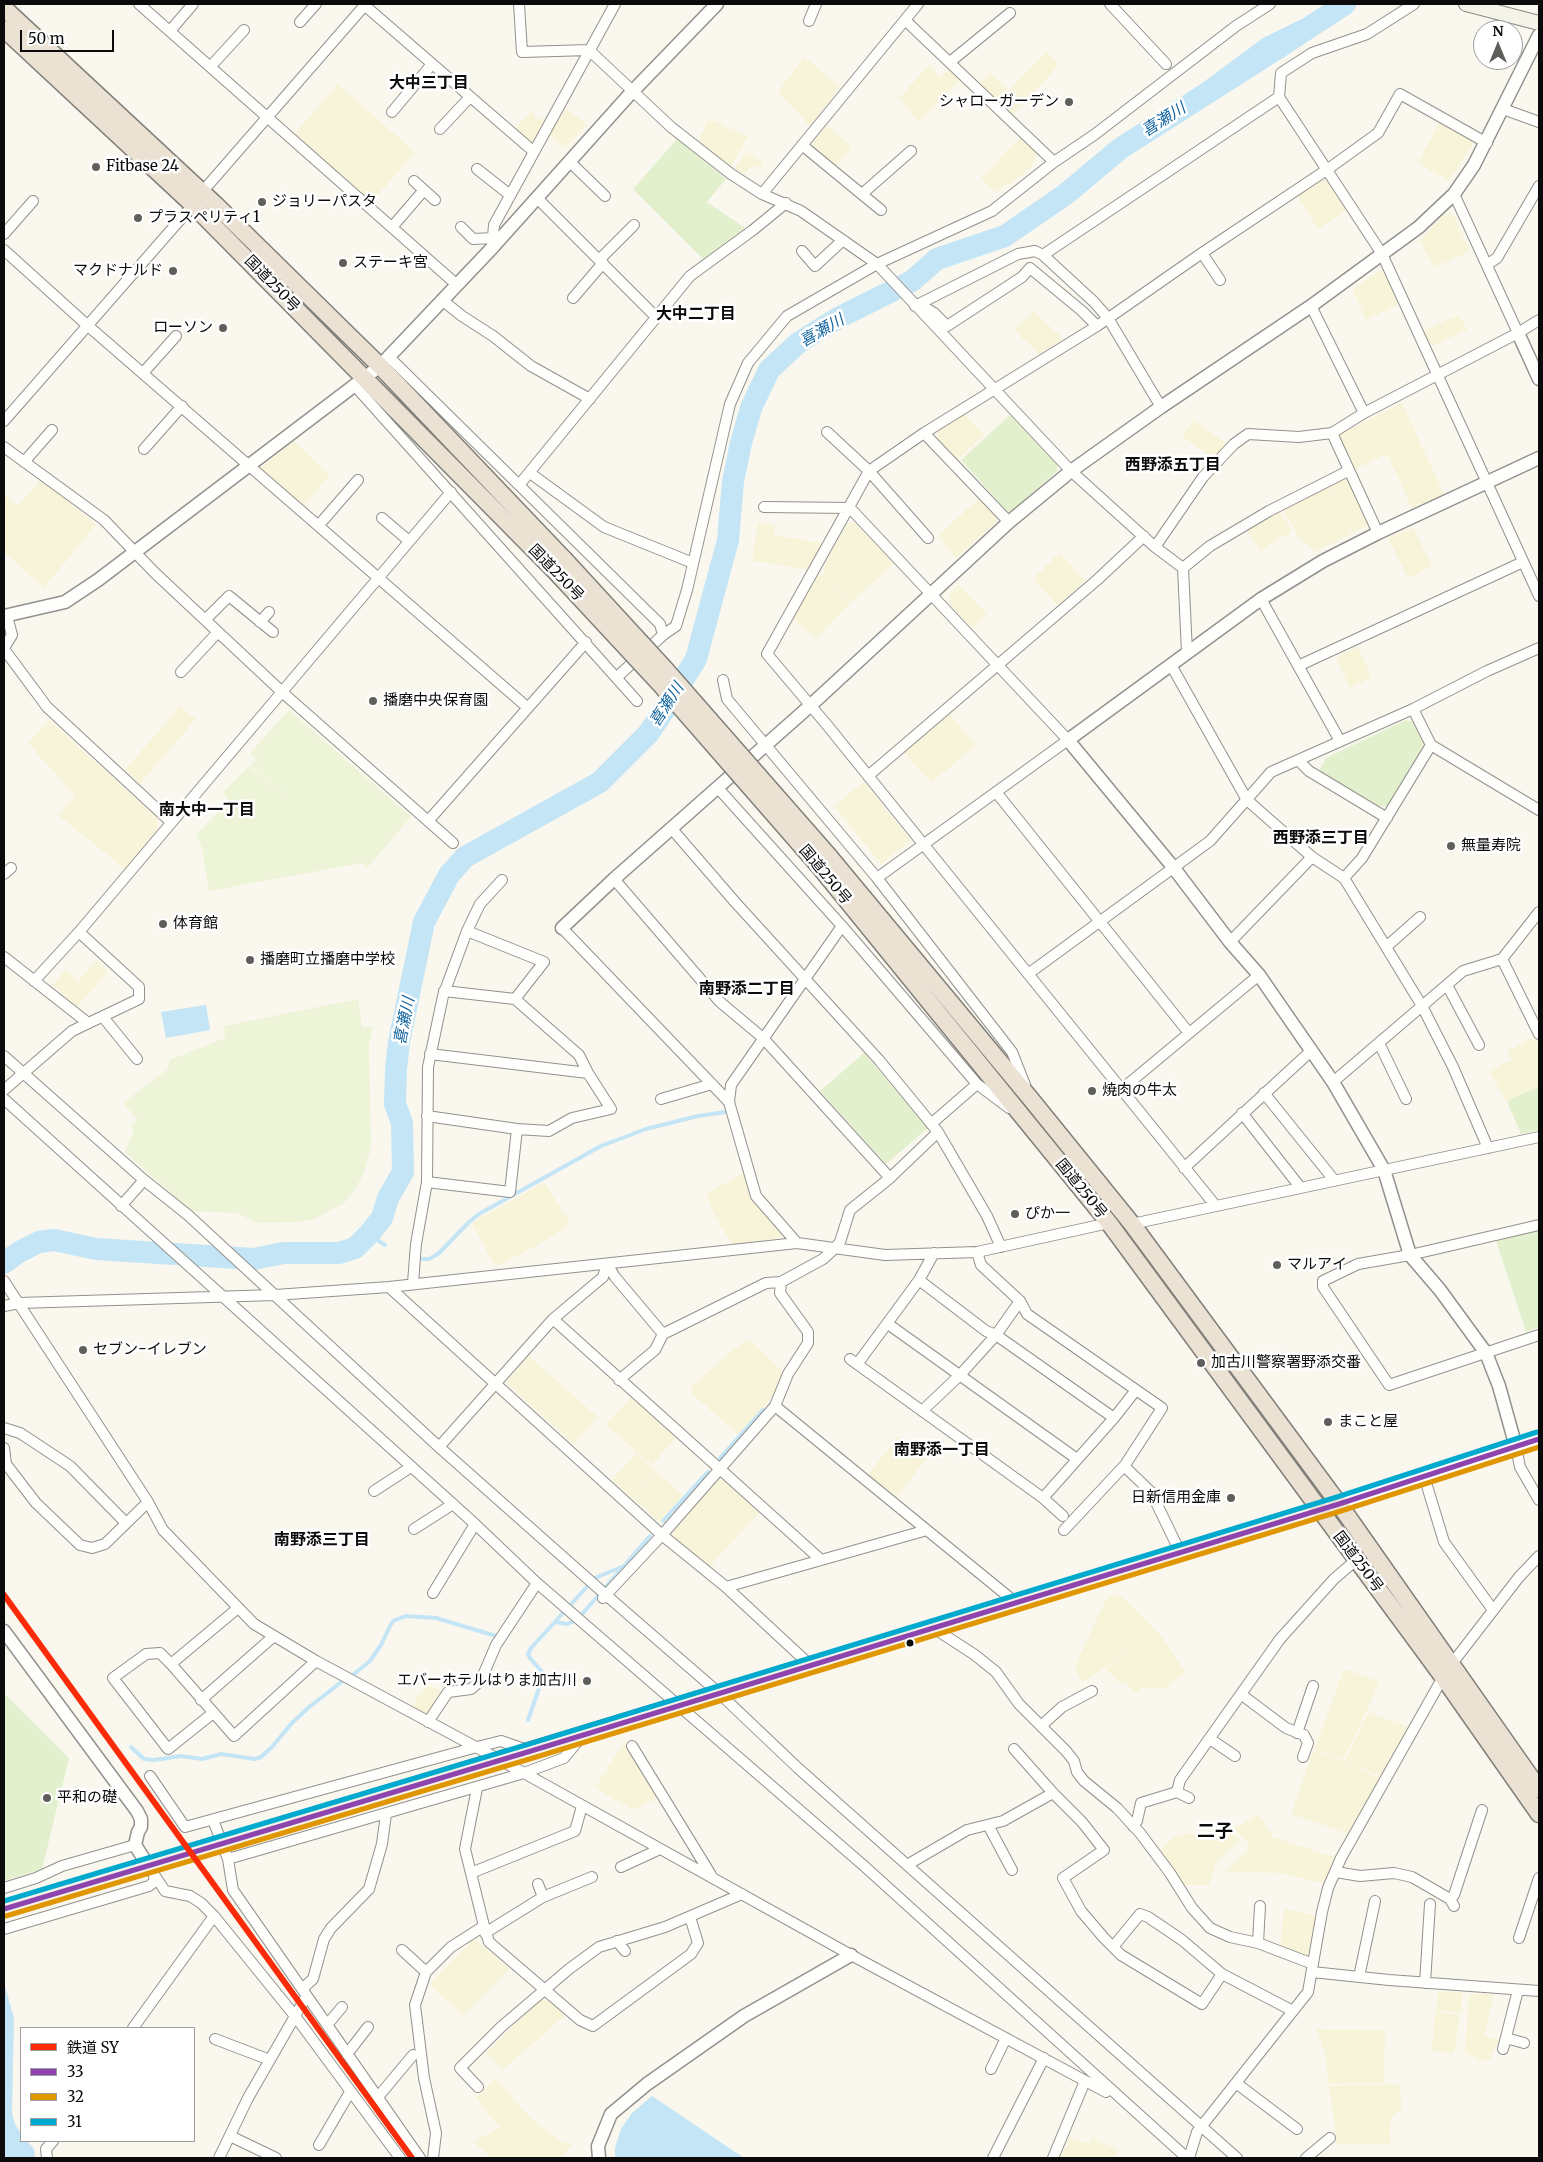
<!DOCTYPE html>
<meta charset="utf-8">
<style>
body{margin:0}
#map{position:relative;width:1543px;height:2162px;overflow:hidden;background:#faf7ee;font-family:Merriweather,"Noto Sans JP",serif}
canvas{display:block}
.frame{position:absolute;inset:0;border:5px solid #0b0b0b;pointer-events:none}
.legend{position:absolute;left:20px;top:2027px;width:175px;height:115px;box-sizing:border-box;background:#fff;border:1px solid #9d9d9d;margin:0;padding:6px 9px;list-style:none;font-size:15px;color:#0b0b0b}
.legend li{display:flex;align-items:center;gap:10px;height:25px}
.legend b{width:25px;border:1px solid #9d9d9d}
.north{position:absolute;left:1473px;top:20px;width:50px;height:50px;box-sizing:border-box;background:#fff;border:1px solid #9d9d9d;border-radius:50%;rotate:0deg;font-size:14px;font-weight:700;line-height:20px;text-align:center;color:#0b0b0b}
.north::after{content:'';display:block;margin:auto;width:18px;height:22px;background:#5f5e5a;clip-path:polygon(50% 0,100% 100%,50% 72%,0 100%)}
.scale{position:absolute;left:20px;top:30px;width:94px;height:22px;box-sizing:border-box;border:2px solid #0b0b0b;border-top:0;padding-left:6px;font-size:15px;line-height:18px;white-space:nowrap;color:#0b0b0b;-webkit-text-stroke:4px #fff;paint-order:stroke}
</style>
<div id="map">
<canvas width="1543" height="2162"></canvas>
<div class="frame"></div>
<ul class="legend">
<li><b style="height:6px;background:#fa2b08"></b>鉄道 SY</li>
<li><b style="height:6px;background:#8e44ad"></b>33</li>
<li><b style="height:6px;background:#df9601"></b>32</li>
<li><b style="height:6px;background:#00a9ce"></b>31</li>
</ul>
<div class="north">N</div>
<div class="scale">50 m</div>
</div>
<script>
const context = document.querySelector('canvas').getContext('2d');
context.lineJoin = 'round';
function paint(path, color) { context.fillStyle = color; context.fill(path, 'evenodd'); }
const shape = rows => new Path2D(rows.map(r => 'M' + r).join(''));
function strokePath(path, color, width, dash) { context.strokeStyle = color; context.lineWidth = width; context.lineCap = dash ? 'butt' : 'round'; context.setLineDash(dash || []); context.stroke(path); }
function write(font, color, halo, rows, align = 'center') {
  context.font = font + ' Merriweather,"Noto Sans JP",serif'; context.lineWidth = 5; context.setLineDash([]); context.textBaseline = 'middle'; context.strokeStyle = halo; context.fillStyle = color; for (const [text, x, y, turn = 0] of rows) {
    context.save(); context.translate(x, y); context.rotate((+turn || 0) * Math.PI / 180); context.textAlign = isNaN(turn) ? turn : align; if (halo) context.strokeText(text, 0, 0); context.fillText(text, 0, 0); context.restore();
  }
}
paint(shape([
 [1046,51,1057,62,1056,64,1058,66,1012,116,978,85,990,72,1009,90],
 [804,57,840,87,810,126,778,92],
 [929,65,941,77,951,68,962,78,919,122,899,98],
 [338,84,415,152,371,203,294,134],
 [564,107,587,125,565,148,549,135],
 [532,110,536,118,540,117,544,122,532,142,515,129],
 [709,119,748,136,731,168,698,141],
 [1440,121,1473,138,1474,142,1449,181,1418,163],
 [827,125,852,147,835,167,810,146],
 [1022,136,1039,152,1030,168,1014,181,994,192,981,178],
 [745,153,764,162,760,168,753,165,744,174,735,169],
 [1321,179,1327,181,1347,210,1318,229,1297,196],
 [1450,213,1453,213,1470,251,1434,268,1420,240,1442,217],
 [1380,270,1384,271,1400,304,1366,320,1353,290],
 [1034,311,1063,339,1039,354,1014,330],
 [1459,315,1467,330,1431,346,1423,331],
 [1402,403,1444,494,1412,508,1387,454,1353,470,1337,436],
 [965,414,984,435,957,460,937,437,939,429],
 [1194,420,1226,443,1214,459,1182,436],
 [294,441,330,475,303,507,259,469],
 [1342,478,1348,479,1369,524,1352,533,1329,484],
 [41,479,96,525,44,588,4,552,4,494,18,506],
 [1328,484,1352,534,1314,552,1309,545,1302,542,1284,512,1284,506],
 [980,497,998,516,996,522,956,558,938,536],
 [1278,508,1292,531,1260,551,1245,528],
 [758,522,775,525,774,535,823,543,807,569,752,561],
 [854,522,894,564,852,602,824,573,825,564,848,523],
 [1413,527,1432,566,1408,578,1388,538],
 [1059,553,1085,580,1058,606,1033,579],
 [818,575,825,575,851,603,816,639,793,619],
 [959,585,987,614,972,628,950,604,949,595],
 [1358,647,1372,678,1350,688,1336,657],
 [180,706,196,719,140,784,125,770],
 [949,714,976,745,931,783,904,752],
 [49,720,158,819,158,830,125,869,58,815,75,796,28,743],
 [864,782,911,841,881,864,834,806],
 [96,960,108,972,77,1007,52,985,66,970,78,981],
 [1534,1037,1539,1047,1539,1085,1506,1101,1489,1071,1511,1060,1507,1051],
 [745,1172,750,1197,782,1232,781,1238,733,1245,716,1218,706,1194],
 [544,1182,571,1225,534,1247,495,1267,472,1223],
 [748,1339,785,1373,775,1394,738,1434,692,1394,690,1388,732,1350],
 [529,1356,598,1417,574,1444,506,1383],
 [631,1397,676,1438,652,1465,606,1425],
 [898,1436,927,1458,897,1497,868,1475],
 [636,1453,657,1472,633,1499,612,1480],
 [658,1473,683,1495,659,1522,634,1499],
 [726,1480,759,1513,708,1568,673,1537,674,1529,717,1481],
 [1119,1594,1149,1622,1124,1651,1105,1668,1081,1682,1076,1670,1076,1663,1107,1598],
 [1149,1623,1164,1640,1186,1674,1176,1679,1165,1689,1149,1687,1144,1688,1129,1665,1143,1688,1135,1694,1126,1683,1118,1682,1106,1669,1125,1651],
 [1344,1669,1380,1682,1343,1760,1314,1750],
 [427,1684,445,1693,429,1718,411,1707],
 [1368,1712,1408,1727,1381,1776,1345,1761],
 [625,1741,659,1797,633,1810,595,1788],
 [1313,1751,1353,1765,1380,1778,1349,1834,1291,1814],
 [1259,1815,1273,1837,1334,1857,1324,1883,1280,1873,1238,1872,1229,1872,1226,1870,1246,1852,1248,1847,1248,1843,1234,1828],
 [1231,1831,1240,1840,1215,1864,1209,1885,1179,1885,1159,1852,1166,1843,1179,1835,1207,1832,1216,1835,1228,1834],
 [1284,1909,1316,1916,1308,1959,1280,1948],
 [474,1939,510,1969,463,2016,430,1984],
 [1438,1991,1462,1992,1461,2013,1436,2011],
 [1469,1994,1494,1994,1484,2036,1499,2040,1490,2059,1482,2061,1465,2053],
 [544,2000,553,2003,565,2016,502,2070,486,2053,537,2002],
 [1435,2012,1460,2015,1454,2053,1432,2051],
 [1316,2029,1385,2030,1384,2083,1329,2084,1325,2053],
 [496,2078,530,2118,562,2141,572,2144,562,2158,491,2158,473,2141,500,2128,476,2098],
 [1399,2084,1402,2107,1393,2115,1389,2127,1391,2144,1337,2144,1329,2086],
 [1070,2137,1089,2144,1092,2138,1119,2150,1115,2158,1060,2158]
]), '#f7f4da');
paint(shape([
 [677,139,726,179,707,202,745,228,703,259,633,189],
 [1010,415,1058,464,1057,471,1013,511,1007,511,961,460],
 [1406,720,1414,722,1424,741,1422,751,1387,806,1375,806,1319,771,1326,758],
 [864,1053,928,1128,886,1164,820,1091],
 [1539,1086,1539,1130,1521,1134,1507,1101],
 [1539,1230,1539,1327,1526,1332,1496,1241],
 [4,1693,69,1758,42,1869,4,1881]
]), '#e3f0cd');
paint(shape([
 [289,710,411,817,367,868,362,863,209,891,202,848,196,835,229,801,223,792,249,766,285,796,250,765,257,760,250,753],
 [358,999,362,1027,373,1026,369,1045,371,1147,364,1172,356,1188,344,1203,314,1219,298,1222,257,1223,237,1213,191,1211,125,1152,134,1130,131,1126,137,1119,123,1103,168,1069,170,1060,225,1038,224,1026]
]), '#edf4d7');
paint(shape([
 [1332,4,1345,4,1278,48,1172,115,1182,98,1263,38],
 [206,1005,210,1030,166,1038,161,1012],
 [4,1983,14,2018,12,2113,15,2124,21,2134,21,2141,27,2141,34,2149,35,2158,4,2158],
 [652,2096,744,2158,615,2158,615,2148,621,2129,632,2113]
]), '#c3e5f5');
strokePath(shape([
 [369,1234,385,1245],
 [422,1259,429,1259,439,1253,469,1222,479,1214,601,1146,646,1129,698,1116,726,1112],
 [720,1458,763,1410],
 [663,1521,708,1472],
 [555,1622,567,1624,577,1620,650,1536],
 [354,1674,370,1661,381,1645,389,1628,393,1621,398,1619,406,1616,436,1618,496,1636],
 [528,1720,544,1674,530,1658,528,1654,531,1648,595,1578,624,1566],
 [131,1747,144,1759,154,1760,181,1756,202,1759,221,1754,255,1759,261,1757,272,1747,292,1723,308,1708,344,1680]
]), '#c3e5f5', 4);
strokePath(shape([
 [4,1263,19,1252,39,1242,54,1240,96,1249,253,1259,284,1253,339,1253,355,1248,369,1234,382,1218,388,1198,403,1172,402,1123,395,1104,396,1069,399,1042,424,922,449,875,465,857,600,782,648,734,665,709,696,659,728,540,733,481,741,443,751,408,769,370,798,343,838,318,912,281,937,259,1005,236,1066,194,1121,148,1278,48,1345,4]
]), '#c3e5f5', 22);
const minor = shape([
 [139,4,456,284],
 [363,4,533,151],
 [519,4,522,52,589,50,671,127,731,174,762,194,801,211,877,264,1071,471,1155,547,1183,568,1187,652],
 [1110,4,1166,64],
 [1414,4,1367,34,1312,53,1281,73,1279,97,1382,254,1539,596],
 [905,20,1054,162],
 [809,21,816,4],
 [300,22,316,4],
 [170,31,193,4],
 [950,62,1010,13],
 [211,66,244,30],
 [1503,109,1539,122],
 [392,112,432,64],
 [440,129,470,97],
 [802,145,881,210],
 [569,161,605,196],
 [477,169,510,195],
 [414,181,435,200],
 [203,191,365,5],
 [762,194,918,4],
 [862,194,911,151],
 [1454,194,1518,333],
 [537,198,656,317],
 [393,226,424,190],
 [461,227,473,239,493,238],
 [4,234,33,201],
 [492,248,494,225,615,4],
 [4,250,87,325,527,707],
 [802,251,815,266,843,240],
 [1202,253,1220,280],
 [1043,255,1094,302,1108,318,1161,407],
 [599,260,634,225],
 [1488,264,1497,258,1539,186],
 [573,298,603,263],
 [442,300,462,316,493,336,531,366,590,399],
 [919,304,934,313,947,326,1022,277,1030,268,1082,311,1097,326],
 [915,306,1018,254,1035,251,1043,255,1279,97],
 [1311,306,1364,413],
 [389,357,660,624,663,635],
 [143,373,176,336],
 [355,386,637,701],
 [4,421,193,205],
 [827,432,869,471,928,538],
 [924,433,1009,522],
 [1332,433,1378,533],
 [4,447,104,520,155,573,282,692,453,843],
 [144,449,182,406],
 [24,462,52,430],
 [530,473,604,527,693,563],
 [519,485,690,276,753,230,786,203],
 [764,507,850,508,1068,740,877,878],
 [382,518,409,541],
 [319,525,358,480],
 [1155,547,1203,477,1234,444,1248,434,1299,437,1332,433,1364,413,1518,333,1539,320],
 [1183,568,1210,546,1269,511,1348,471],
 [1261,599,1340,741],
 [205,620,229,596,273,632],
 [260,622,269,612],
 [4,648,12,635,7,616],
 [4,649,47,707,171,822],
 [1171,665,1247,800,1312,857,1344,878,1422,1006,1453,1067,1488,1148],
 [1298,666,1523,562],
 [181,672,218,632],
 [617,677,663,635,676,626,687,590,730,404,748,363,787,316,877,264,992,211,1054,162,1094,135,1236,26,1270,4],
 [723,680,727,699,877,878,1012,1052,1025,1085],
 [1413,709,1431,745,1539,810],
 [1299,761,1309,771,1387,818],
 [868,776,1097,580,1144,536],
 [717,787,842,926,977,1084,1009,1108],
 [996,792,1189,1033],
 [429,820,586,642],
 [672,829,735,902,879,1060,938,1132,987,1216,1001,1247],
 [4,874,11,868],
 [1344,878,1362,858,1431,745],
 [614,879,720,1002,763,1038,890,1178,938,1132],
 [562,928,729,1102],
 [467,931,544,962,515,999],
 [1230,942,1312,857],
 [1386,947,1420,917],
 [4,957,88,1023],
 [1502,959,1539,1034],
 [1028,974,1210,841,1271,772,1413,709,1487,671,1539,648],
 [34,981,79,932],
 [1447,985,1479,1045],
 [444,991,515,999,579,1055,588,1073],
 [103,1017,137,1059],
 [1379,1043,1406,1099],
 [4,1056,144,1180,188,1215,439,1447,606,1595,719,1693,799,1769,1237,2158],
 [1333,1082,1463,971,1502,959,1539,912],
 [1122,1089,1259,975],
 [4,1090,72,1031,139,999,139,987,79,932,451,492],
 [1264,1093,1334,1180],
 [4,1099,475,1524,537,1583,863,1865,1187,2158],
 [661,1099,712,1084],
 [1242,1113,1300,1187],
 [427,1116,517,1129,549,1131,572,1118,611,1109,588,1073,430,1054],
 [931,1124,977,1084],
 [1184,1168,1312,1050],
 [427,1182,510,1192,517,1129],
 [1215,1205,827,725,767,654,869,471,924,433,1097,326,1202,253,1328,169,1378,133,1400,94,1487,143],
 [121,1206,144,1180],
 [1132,1224,1539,1137],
 [1539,1225,1410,1255,1358,1264,1323,1281,1323,1287,1389,1385,1539,1335],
 [797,1243,756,1196,729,1102,731,1085,842,926],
 [977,1252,981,1265,1020,1301,1027,1314,1162,1408,1125,1465,1064,1530],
 [919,1280,986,1331,996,1335,1114,1418],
 [4,1281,148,1502,163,1530,254,1624,316,1661,524,1773,851,1955,1106,2092],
 [413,1283,416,1244,427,1182,428,1067,443,996,467,931,480,904,502,880],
 [389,1287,662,1535,726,1587,810,1665],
 [4,1306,19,1303,275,1295,389,1287,797,1243,885,1255,977,1252,1109,1223],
 [553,1319,820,1559],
 [888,1324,1077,1459],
 [850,1359,1043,1498,1063,1516],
 [858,1363,919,1280,934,1253],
 [619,1380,655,1350,663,1334,766,1283,781,1282],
 [775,1406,1015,1602],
 [922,1411,960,1375,996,1335,1020,1301],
 [4,1428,20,1433,70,1466,126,1523],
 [439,1447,553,1319,603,1277,607,1264,615,1277,663,1334],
 [1516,1447,1520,1467,1539,1500],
 [4,1448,6,1464,36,1503,80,1545,92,1548,105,1544,148,1502],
 [1124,1466,1151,1492,1180,1552],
 [1424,1476,1444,1542,1493,1610],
 [374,1491,411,1467],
 [1043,1498,1114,1418,1136,1390],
 [414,1529,453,1504],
 [726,1587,927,1530],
 [433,1593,475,1524],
 [603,1598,662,1535,775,1406,788,1374,808,1343,808,1332,780,1293,781,1282,823,1259,834,1249,840,1242,850,1210,890,1178],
 [238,1608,171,1664,234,1736,316,1661],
 [932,1627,975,1655,996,1672,1019,1704,1066,1751,1074,1761,1077,1772,1084,1781,1117,1808,1140,1833,1170,1873,1192,1908,1210,1928,1230,1937,1258,1943,1313,1964],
 [171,1664,160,1653,146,1654,113,1678,168,1749,213,1713],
 [1242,1695,1286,1728,1304,1735,1308,1743,1303,1757],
 [201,1700,274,1636],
 [428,1722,448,1692,471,1689,481,1680,496,1645,537,1583],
 [1041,1726,1062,1707,1092,1691],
 [1297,1733,1313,1686],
 [1210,1739,1235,1756],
 [632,1746,711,1875],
 [1014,1749,1053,1793,1082,1822,1104,1850,1063,1878,1081,1911,1104,1938,1121,1955,1202,2004,1222,1974],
 [150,1776,185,1827,477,1747,501,1741,527,1750],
 [1177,1792,1189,1798],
 [213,1820,228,1859,233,1890,420,2158],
 [988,1825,1012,1870],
 [1133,1826,1137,1821,1141,1803,1177,1792,1180,1780,1280,1639,1334,1579,1356,1560],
 [228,1859,524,1773,564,1758,583,1735],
 [907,1865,967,1830,1003,1821,1053,1793],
 [621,1867,660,1849],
 [151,1870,165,1891,190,1896,201,1903,214,1916,295,2016,400,2158],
 [1336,1872,1360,1876,1394,1873,1412,1877,1450,1899,1454,1906],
 [471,1873,575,1831,582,1806],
 [538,1884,543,1897],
 [4,1888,36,1878,62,1866,135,1845],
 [1450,1899,1454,1895,1482,1810],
 [484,1926,489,1942,580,2020,593,2026,691,1954,698,1943,690,1917],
 [4,1929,149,1886,155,1881,154,1876],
 [485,1933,543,1897,592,1877],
 [1519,1938,1539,1878],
 [617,1941,625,1951],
 [1258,1943,1260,1906],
 [1113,1947,1140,1914,1148,1917,1182,1940,1222,1974,1293,2011],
 [402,1950,426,1972],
 [1312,1972,1389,1980,1539,1991],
 [1359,1977,1375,1901],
 [1425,1983,1430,1904],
 [302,1989,313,1979,324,1939,331,1928,369,1889,382,1844,386,1814],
 [327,2025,342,2007],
 [133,2028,214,1916],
 [1506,2038,1524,2043],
 [215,2039,270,2060],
 [1503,2049,1518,1990],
 [347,2054,368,2027],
 [991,2069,1006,2038],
 [1236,2083,1297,2129],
 [478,2087,460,2068,501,2027,569,1969,599,1947,665,1927,742,1894],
 [378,2097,413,2055],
 [230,2136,276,2158],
 [319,2145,350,2092],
 [47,2158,46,2149,53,2141],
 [219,2158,248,2098,306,1997],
 [433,2158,436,2133,424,2078,415,2005,426,1972,451,1947,484,1926,465,1849,477,1788],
 [993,2158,1044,2058],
 [1053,2158,1085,2081],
 [1189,2158,1197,2132,1308,1992,1322,1912,1328,1888,1341,1858,1447,1670,1519,1577,1539,1556],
 [1306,2158,1330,2138]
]);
const tertiary = shape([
 [1518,333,1539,379],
 [4,616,65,602,98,580,380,366,492,248,630,94,717,4],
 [562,928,614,879,811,705,1009,522,1071,471,1161,407,1311,306,1419,227,1454,194,1474,165,1539,35],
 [1516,1447,1499,1386,1486,1353,1440,1290,1410,1255,1384,1170,1333,1082,1259,975,1230,942,1173,867,1068,740,1261,599,1323,561,1378,533,1539,458],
 [1339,1504,1539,1439],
 [4,1631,137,1811,141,1819,141,1827,138,1832,135,1845,151,1870],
 [599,2158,598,2146,611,2114,647,2084,744,2016,851,1955]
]);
const secondary = shape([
 [1466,4,1539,23],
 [353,1803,1339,1504],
 [4,1909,22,1903]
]);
const trunk = shape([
 [4,8,216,205,380,366,564,559],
 [4,29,193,205,554,570],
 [829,856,1030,1098,1132,1224,1339,1504,1539,1789],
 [818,865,1109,1223,1443,1677,1539,1814]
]);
strokePath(minor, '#93918d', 12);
strokePath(tertiary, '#93918d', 15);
strokePath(secondary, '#898884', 16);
strokePath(trunk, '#807f7a', 19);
strokePath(minor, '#fefefc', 10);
strokePath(tertiary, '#fefefc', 12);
strokePath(secondary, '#f4f3e8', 14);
strokePath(trunk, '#ebe2d4', 16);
const secondaryBridge = shape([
 [22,1903,353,1803]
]);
const trunkBridge = shape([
 [564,559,666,670,829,856],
 [554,570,660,684,818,865]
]);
strokePath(secondaryBridge, '#898884', 16, []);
strokePath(trunkBridge, '#807f7a', 19, []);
strokePath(secondaryBridge, '#f4f3e8', 14);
strokePath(trunkBridge, '#ebe2d4', 16);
strokePath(shape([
 [4,1909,531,1751,1339,1504,1539,1439]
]), '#8e44ad', 5);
strokePath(shape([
 [6,1916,533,1758,1341,1511,1539,1447]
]), '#df9601', 5);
strokePath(shape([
 [4,1901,529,1744,1337,1497,1537,1432]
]), '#00a9ce', 5);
strokePath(shape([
 [4,1595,412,2158]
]), '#fa2b08', 6);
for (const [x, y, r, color] of [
 [1069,102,5,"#5f5e5a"],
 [96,167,5,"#5f5e5a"],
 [262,202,5,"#5f5e5a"],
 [138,218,5,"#5f5e5a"],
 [343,263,5,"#5f5e5a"],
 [173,271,5,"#5f5e5a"],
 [223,328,5,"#5f5e5a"],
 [373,701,5,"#5f5e5a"],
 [1451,846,5,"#5f5e5a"],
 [163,924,5,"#5f5e5a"],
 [250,960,5,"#5f5e5a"],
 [1092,1091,5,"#5f5e5a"],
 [1015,1214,5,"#5f5e5a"],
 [1277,1265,5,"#5f5e5a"],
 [83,1350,5,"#5f5e5a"],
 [1201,1363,5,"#5f5e5a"],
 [1328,1422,5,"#5f5e5a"],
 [1231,1498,5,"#5f5e5a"],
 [910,1643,4.5,"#0b0b0b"],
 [587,1681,5,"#5f5e5a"],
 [47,1798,5,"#5f5e5a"]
]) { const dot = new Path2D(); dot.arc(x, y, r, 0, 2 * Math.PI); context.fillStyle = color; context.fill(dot); strokePath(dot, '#fff', 2); }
write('15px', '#0b0b0b', '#fff', [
 ["シャローガーデン",1059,102,"right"],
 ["Fitbase 24",106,167],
 ["ジョリーパスタ",272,202],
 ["プラスペリティ1",148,218],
 ["ステーキ宮",353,263],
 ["マクドナルド",163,271,"right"],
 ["ローソン",213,328,"right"],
 ["播磨中央保育園",383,701],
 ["無量寿院",1461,846],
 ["体育館",173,924],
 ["播磨町立播磨中学校",260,960],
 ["焼肉の牛太",1102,1091],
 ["ぴか一",1025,1214],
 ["マルアイ",1287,1265],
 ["セブン-イレブン",93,1350],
 ["加古川警察署野添交番",1211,1363],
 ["まこと屋",1338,1422],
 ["日新信用金庫",1221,1498,"right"],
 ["エバーホテルはりま加古川",577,1681,"right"],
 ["平和の礎",57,1798]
], 'left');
write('15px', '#0b0b0b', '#fff', [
 ["国道250号",272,284,46],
 ["国道250号",556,573,46],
 ["国道250号",825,875,50],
 ["国道250号",1081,1189,51],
 ["国道250号",1358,1562,53]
]);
write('bold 16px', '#0b0b0b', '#fff', [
 ["大中三丁目",429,83],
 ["大中二丁目",696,314],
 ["西野添五丁目",1173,465],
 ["南大中一丁目",207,810],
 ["西野添三丁目",1321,838],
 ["南野添二丁目",747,989],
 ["南野添一丁目",942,1450],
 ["南野添三丁目",322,1540]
]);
write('italic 16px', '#12649f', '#fff', [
 ["喜瀬川",1164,120,-33],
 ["喜瀬川",822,331,-30],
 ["喜瀬川",667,705,-57],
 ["喜瀬川",405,1021,-79]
]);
write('bold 18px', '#0b0b0b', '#fff', [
 ["二子",1215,1832]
]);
</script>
